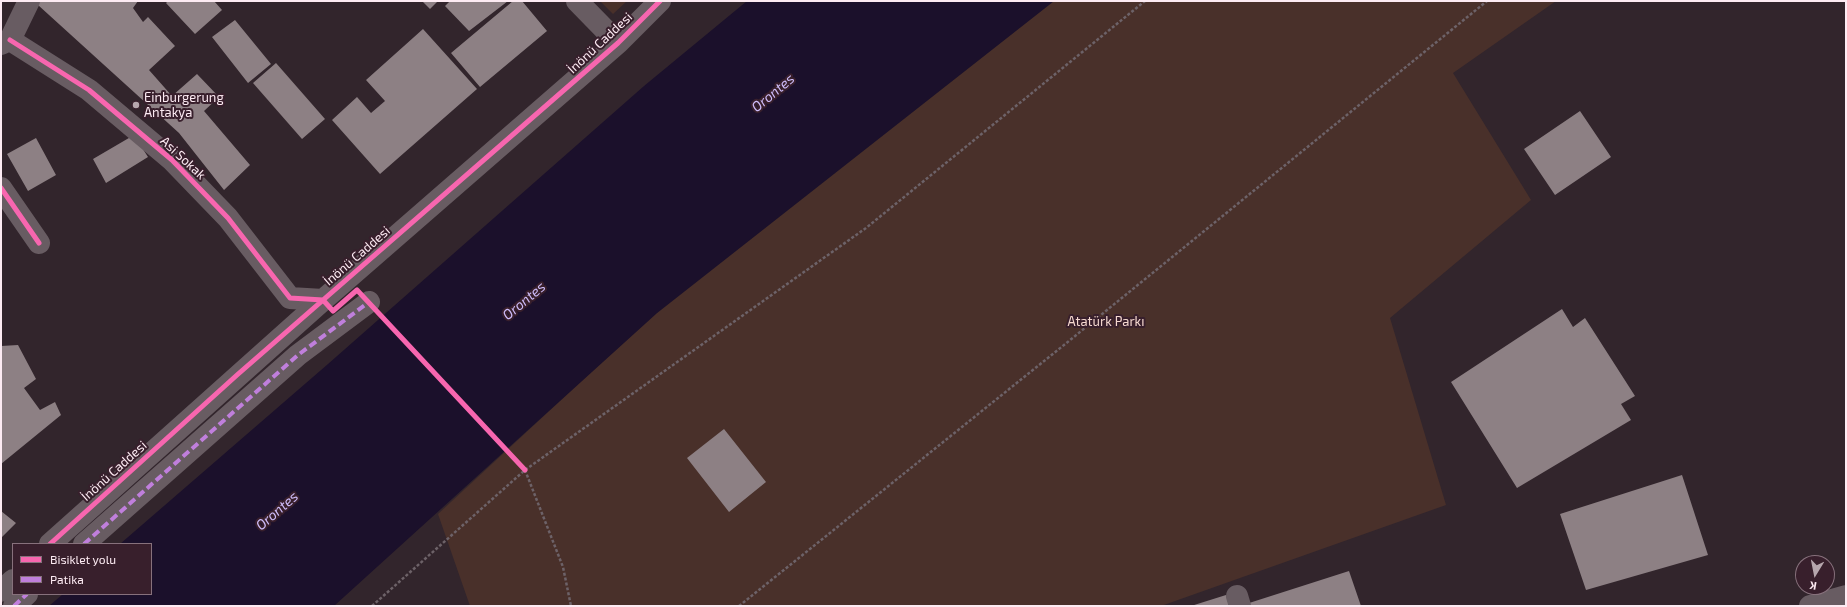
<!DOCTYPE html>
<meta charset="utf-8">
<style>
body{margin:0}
#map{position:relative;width:1847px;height:607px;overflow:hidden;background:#32252c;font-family:"Exo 2",sans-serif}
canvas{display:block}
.frame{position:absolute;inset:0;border:2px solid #fdebf3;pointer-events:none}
.legend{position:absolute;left:12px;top:543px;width:140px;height:52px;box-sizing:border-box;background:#381f2c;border:1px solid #87717c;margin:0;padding:5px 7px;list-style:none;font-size:12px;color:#fdebf3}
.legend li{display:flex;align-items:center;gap:8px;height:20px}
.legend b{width:20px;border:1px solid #87717c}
.north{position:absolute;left:1795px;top:555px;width:40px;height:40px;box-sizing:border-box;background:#381f2c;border:1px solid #87717c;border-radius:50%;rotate:190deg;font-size:11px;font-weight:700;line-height:16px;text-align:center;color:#fdebf3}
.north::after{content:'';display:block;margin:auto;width:14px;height:18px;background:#b6a6ad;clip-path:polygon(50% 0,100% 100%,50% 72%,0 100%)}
</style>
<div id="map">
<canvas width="1847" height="607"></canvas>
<div class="frame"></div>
<ul class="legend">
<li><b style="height:5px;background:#f766af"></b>Bisiklet yolu</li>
<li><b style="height:5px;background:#c07fdc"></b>Patika</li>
</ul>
<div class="north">K</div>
</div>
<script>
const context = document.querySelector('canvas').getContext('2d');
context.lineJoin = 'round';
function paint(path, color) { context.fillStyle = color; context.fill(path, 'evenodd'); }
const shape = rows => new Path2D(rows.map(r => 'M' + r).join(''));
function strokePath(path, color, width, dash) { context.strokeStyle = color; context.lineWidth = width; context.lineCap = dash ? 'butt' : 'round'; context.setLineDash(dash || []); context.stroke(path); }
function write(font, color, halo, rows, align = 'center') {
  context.font = font + ' "Exo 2",sans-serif'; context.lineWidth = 4; context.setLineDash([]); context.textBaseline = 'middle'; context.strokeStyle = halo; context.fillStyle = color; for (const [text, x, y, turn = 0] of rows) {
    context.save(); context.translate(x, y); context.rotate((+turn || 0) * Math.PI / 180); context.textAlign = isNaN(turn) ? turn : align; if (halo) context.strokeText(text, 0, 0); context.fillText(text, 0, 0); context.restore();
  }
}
paint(shape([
 [600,1,627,1,613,14],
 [1054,1,1556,1,1453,73,1531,200,1390,318,1446,505,1161,606,470,606,438,514,588,375,657,313]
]), '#49302a');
paint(shape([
 [747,1,1054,1,657,313,334,606,49,606,63,594,151,594,151,544,120,544,328,364,644,86]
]), '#1b102b');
paint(shape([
 [38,1,138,1,133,8,143,22,148,17,175,46,149,70,172,96,197,74,219,97,204,111,250,165,224,190,179,133,38,5],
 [168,1,214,1,222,10,195,34,166,3],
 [422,1,438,1,430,9],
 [450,1,508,1,469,31,445,6],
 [513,1,522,1,547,31,480,87,451,53],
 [235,20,271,64,248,83,212,37],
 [423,29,477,89,380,174,332,120,357,97,371,113,385,101,366,80],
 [276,63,325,119,302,139,253,83],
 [1580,111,1611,157,1555,195,1524,149],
 [134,135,148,157,106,183,93,159],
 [36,138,56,175,28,191,7,154],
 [1562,309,1573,327,1585,318,1635,396,1621,404,1631,420,1517,488,1451,382],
 [18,345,36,379,24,388,40,410,55,402,61,415,1,464,1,346],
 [724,429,766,482,729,512,687,458],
 [1682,475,1708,555,1586,590,1560,514],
 [1,511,16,523,1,538],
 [1349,571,1361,606,1247,606,1246,604],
 [1226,595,1229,606,1191,606]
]), '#8d8084');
strokePath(shape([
 [525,470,563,567,571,606],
 [372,606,525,470,866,228,1145,1],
 [739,606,1064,345,1487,1]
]), '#6d6268', 2.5, [3, 2]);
strokePath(shape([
 [577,1,618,43],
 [10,40,89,90,172,160,228,218,290,298,323,300,618,43,660,1],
 [1,44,10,40,29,1],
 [1,188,39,243],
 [84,544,298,355,369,302],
 [1237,596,1240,606],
 [14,606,27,594]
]), '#685c62', 22);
strokePath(shape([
 [50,544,323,300],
 [1,591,13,580],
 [1810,606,1846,596]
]), '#685c62', 22);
strokePath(shape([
 [84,544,298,355,369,302],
 [14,606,27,594]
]), '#c07fdc', 4, [8, 4]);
strokePath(shape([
 [10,40,89,90,172,160,228,218,290,298,323,300],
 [1,188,39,243],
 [323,300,333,311,357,290,525,470],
 [50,544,237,375,618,43,660,1]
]), '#f766af', 5);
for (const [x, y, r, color] of [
 [136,105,4,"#b6a6ad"]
]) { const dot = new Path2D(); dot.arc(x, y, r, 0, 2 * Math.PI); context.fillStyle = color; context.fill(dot); strokePath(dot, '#381f2c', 1.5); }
write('13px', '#fdebf3', '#381f2c', [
 ["İnönü Caddesi",600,43,-43],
 ["Asi Sokak",183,158,43],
 ["İnönü Caddesi",357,256,-41],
 ["İnönü Caddesi",114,471,-42]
]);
write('13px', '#fdebf3', '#381f2c', [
 ["Einburgerung",144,98],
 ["Antakya",144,113]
], 'left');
write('13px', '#f6d9d0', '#381f2c', [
 ["Atatürk Parkı",1106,322]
]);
write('italic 14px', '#cebcf9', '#381f2c', [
 ["Orontes",773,93,-40],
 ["Orontes",524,301,-40],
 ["Orontes",277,511,-41]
]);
</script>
